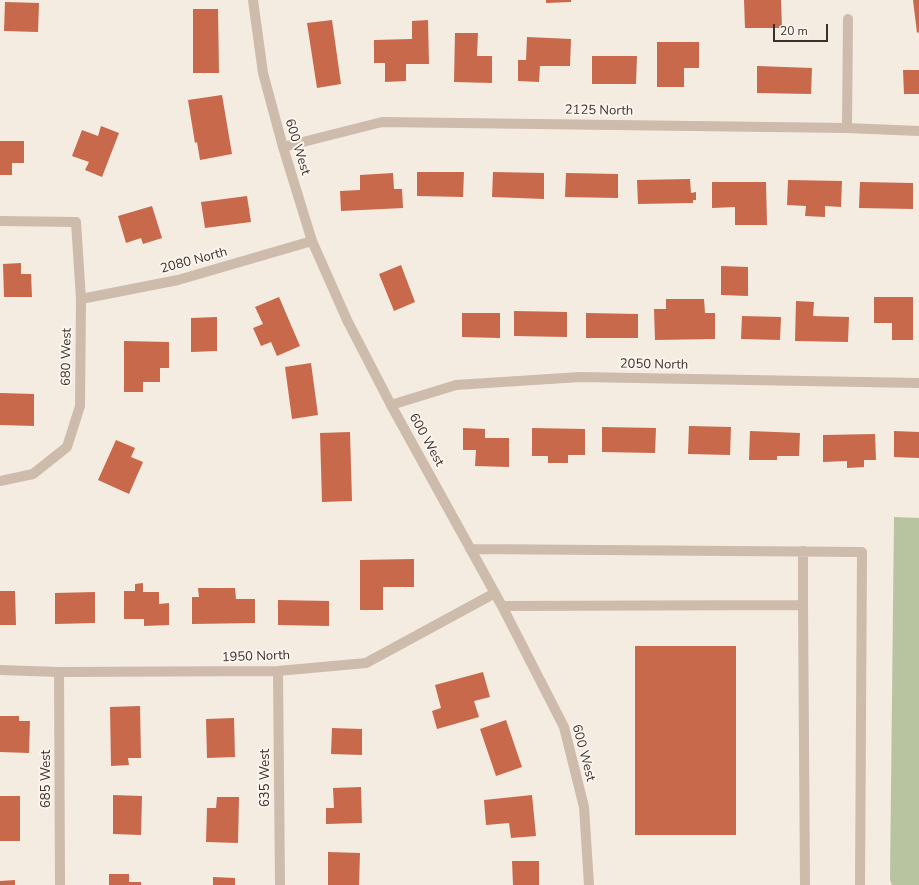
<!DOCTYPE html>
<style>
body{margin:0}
#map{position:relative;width:919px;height:885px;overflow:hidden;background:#f4ebe1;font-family:"Nunito Sans",sans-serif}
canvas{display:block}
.scale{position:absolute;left:773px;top:24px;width:55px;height:18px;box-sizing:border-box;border:2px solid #3b302b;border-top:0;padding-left:5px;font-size:12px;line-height:14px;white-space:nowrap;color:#3b302b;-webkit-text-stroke:3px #fbf5ee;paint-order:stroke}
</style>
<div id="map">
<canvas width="919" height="885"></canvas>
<div class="scale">20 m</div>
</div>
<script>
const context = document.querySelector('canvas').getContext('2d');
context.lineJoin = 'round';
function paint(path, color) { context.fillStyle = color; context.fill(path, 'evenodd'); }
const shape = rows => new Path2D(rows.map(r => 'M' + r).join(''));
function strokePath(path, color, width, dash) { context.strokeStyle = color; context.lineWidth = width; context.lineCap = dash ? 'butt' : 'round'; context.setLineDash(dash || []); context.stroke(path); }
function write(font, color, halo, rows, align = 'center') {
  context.font = font + ' "Nunito Sans",sans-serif'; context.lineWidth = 4; context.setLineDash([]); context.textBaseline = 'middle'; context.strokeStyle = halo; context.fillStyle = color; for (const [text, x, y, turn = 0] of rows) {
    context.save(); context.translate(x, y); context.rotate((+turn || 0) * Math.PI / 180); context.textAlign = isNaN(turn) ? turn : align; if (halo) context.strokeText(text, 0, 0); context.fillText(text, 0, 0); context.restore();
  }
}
paint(shape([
 [894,517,919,518,919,885,892,885,890,880]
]), '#b8c4a0');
paint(shape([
 [546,0,571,0,571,2,546,3],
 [744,0,781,0,782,28,745,28],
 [913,0,919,0,919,32,917,33],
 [5,2,39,3,38,32,4,31],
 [193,9,218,9,219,73,193,73],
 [332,20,341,84,317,88,307,23],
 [428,20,429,64,406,64,406,81,385,82,385,63,374,63,374,40,412,39,412,21],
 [455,33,478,33,477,56,492,56,492,83,454,82],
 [527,37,571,39,570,66,540,66,539,82,518,81,518,60,526,60],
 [657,42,699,42,699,68,684,68,684,87,657,87],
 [592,56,637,56,636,84,592,84],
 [757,66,812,68,811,94,757,93],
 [903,70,919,70,919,94,904,94],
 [222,95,232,154,200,160,197,142,195,143,188,100],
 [101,126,119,133,102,177,85,170,89,162,72,156,82,130,98,136],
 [0,141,24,141,24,163,12,163,12,175,0,175],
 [417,172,464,172,463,197,417,196],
 [493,172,544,173,544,199,492,197],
 [393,173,394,189,402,189,403,208,341,211,340,191,360,190,360,175],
 [566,173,618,174,618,198,565,197],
 [690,179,691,193,696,192,696,200,693,200,693,203,638,204,637,180],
 [788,180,842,181,841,207,825,206,825,217,805,216,806,206,787,205],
 [712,182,766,182,767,225,735,225,735,207,712,208],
 [860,182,913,183,913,209,859,208],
 [247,196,251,222,205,228,201,202],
 [152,206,162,238,143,244,141,238,126,243,118,216],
 [21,263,21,274,31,274,32,297,4,297,3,264],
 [401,265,415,302,394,311,379,274],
 [721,266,748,267,748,296,721,295],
 [279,297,300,346,277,356,271,342,261,346,253,328,263,324,255,307],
 [874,297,913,297,913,340,892,340,892,323,874,323],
 [666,299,704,299,705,313,715,313,715,339,655,340,654,309,666,309],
 [796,301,814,302,813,316,849,317,848,342,795,341],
 [514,311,567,312,567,337,514,336],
 [462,313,500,313,500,338,462,337],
 [586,313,638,314,638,338,586,338],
 [742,316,781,317,780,340,741,339],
 [217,317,217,351,191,352,191,318],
 [124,341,169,342,169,368,160,368,160,382,143,382,143,392,124,392],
 [311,363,318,415,292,419,285,367],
 [0,393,34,394,34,426,0,425],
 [689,426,731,427,730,455,688,454],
 [602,427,656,428,655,453,602,452],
 [463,428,485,429,485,438,509,438,509,467,475,466,476,450,463,450],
 [532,428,585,429,585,455,568,455,568,463,548,463,548,456,532,456],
 [750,431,800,433,799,456,777,456,777,460,749,460],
 [894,431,919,432,919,458,894,457],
 [350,432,352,501,322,502,320,433],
 [875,434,876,460,864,460,864,467,847,468,847,461,823,462,823,435],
 [116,440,135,448,131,457,143,462,129,494,98,480],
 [414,559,414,587,383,587,383,610,360,610,360,560],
 [143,583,143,592,159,592,159,604,169,603,169,625,144,626,144,619,124,619,124,591,135,591,135,584],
 [198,588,235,588,236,599,255,599,255,623,192,624,192,597,199,597],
 [0,591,15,591,16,625,0,625],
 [95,592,95,623,55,624,55,593],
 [278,600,329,601,329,626,278,625],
 [635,646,736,646,736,835,635,835],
 [483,672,490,697,474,701,479,717,437,729,432,711,441,708,435,685],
 [140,706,141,758,128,758,129,765,111,766,110,707],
 [0,716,19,716,19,721,30,721,29,753,0,752],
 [234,718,235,757,207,758,206,719],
 [506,720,522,767,496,776,480,729],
 [332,728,362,729,362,755,331,754],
 [361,787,362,823,326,824,326,808,334,808,333,788],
 [113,795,142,796,141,835,113,834],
 [532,795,536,836,511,838,509,823,486,825,484,800],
 [0,796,20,796,20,841,0,841],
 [217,797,239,797,238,843,206,842,207,808,216,808],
 [328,852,360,853,359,885,328,885],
 [512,861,539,861,539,885,513,885],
 [109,874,129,874,129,882,141,882,141,885,109,885],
 [213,877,235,878,235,885,213,885],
 [15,880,15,885,0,885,0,881]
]), '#c8694b');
strokePath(shape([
 [253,0,263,73,283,147,312,241,347,320,391,405,502,606,564,727,584,807,589,885],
 [847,128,848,19],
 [283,147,382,122,847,128,919,131],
 [0,221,76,222,81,299,80,406,67,447,33,474,0,481],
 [81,299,178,280,312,241],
 [391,405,456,385,580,377,919,383],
 [470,549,862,552,860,885],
 [803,551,803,605],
 [502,606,803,605,805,885],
 [0,670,59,672,278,671,366,663,495,593],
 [278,671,280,885],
 [59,672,60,885]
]), '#cdbbac', 10);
write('13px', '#3b302b', '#fbf5ee', [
 ["2125 North",599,111,1],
 ["600 West",297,147,73],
 ["2080 North",194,261,-15],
 ["680 West",67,357,-89],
 ["2050 North",654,365,1],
 ["600 West",426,440,61],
 ["1950 North",256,657,-2],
 ["600 West",583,753,75],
 ["635 West",266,778,-90],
 ["685 West",47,779,-90]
]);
</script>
